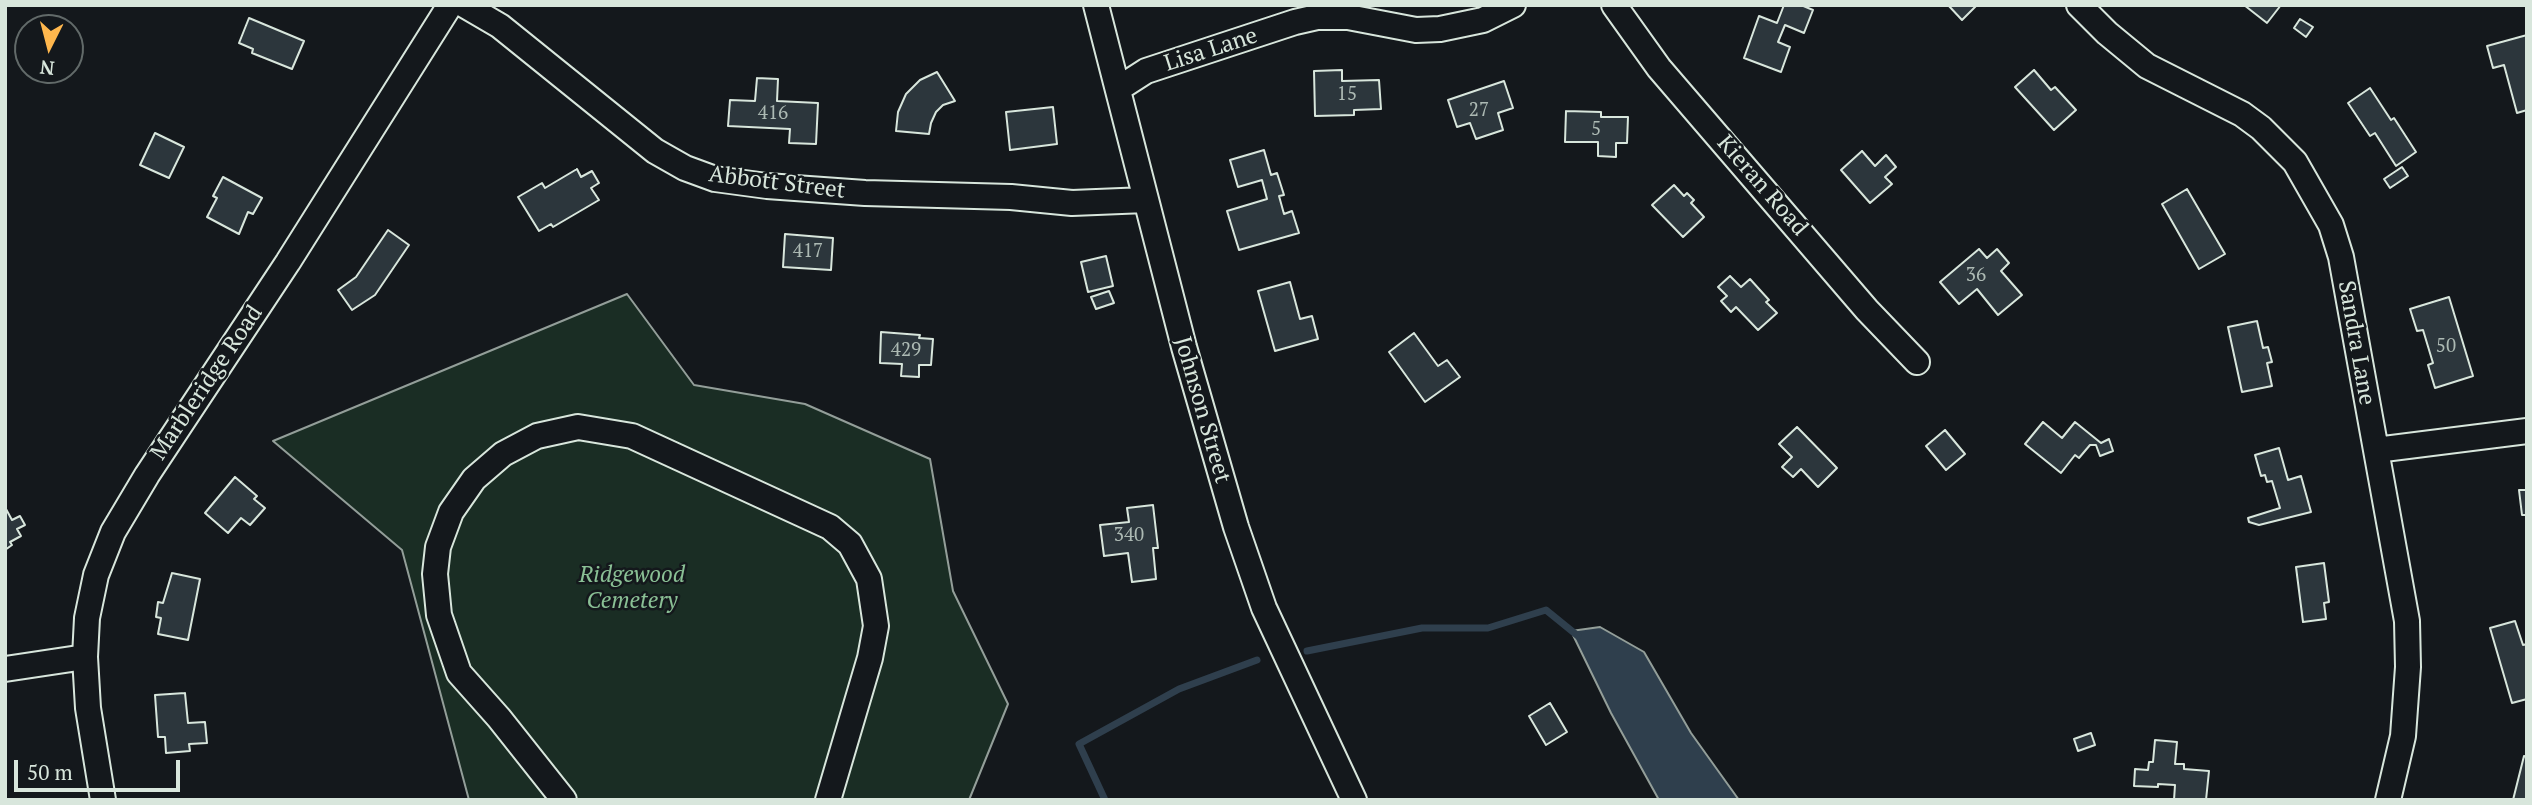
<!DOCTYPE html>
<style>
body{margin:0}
#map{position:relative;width:2532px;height:805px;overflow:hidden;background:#14181c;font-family:"PT Serif",serif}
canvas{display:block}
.frame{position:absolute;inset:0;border:7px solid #d8e6dc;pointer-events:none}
.north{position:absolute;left:14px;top:14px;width:70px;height:70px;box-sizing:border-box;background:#14181c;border:2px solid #626a69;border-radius:50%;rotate:186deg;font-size:19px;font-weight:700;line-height:28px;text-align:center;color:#d8e6dc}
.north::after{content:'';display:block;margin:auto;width:24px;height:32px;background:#ffb74d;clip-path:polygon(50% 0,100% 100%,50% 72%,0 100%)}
.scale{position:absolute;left:14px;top:760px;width:166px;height:32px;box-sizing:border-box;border:4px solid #d8e6dc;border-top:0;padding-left:9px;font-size:21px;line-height:24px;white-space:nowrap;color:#d8e6dc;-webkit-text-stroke:5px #14181c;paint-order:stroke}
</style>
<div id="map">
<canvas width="2532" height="805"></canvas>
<div class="frame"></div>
<div class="north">N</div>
<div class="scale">50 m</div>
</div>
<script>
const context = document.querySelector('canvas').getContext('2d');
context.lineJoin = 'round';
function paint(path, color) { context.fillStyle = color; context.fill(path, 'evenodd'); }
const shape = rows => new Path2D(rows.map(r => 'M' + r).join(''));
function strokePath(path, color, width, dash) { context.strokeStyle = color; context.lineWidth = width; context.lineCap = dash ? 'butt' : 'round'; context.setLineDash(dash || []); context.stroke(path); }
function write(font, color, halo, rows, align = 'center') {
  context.font = font + ' "PT Serif",serif'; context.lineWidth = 5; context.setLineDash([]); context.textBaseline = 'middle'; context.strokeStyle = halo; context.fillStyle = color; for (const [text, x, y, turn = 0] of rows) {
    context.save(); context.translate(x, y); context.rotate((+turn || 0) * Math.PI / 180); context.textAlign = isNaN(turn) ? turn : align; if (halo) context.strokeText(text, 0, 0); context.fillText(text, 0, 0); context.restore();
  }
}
const green = shape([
 [627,294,694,385,805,404,930,459,953,591,1008,704,969,800,469,800,402,550,273,441,627,294]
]);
paint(green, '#1a2d24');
strokePath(green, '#939e99', 2);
const water = shape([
 [1600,627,1644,652,1691,733,1739,800,1659,800,1611,713,1571,631,1600,627]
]);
paint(water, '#2f3f4d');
strokePath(water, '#939e99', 2);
strokePath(shape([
 [1307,651,1422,628,1488,628,1546,610,1578,636],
 [1105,800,1079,744,1179,689,1257,660]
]), '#2f3f4d', 7);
const building = shape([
 [1784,5,1801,5,1813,10,1804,33,1785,25,1778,42,1790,47,1781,72,1744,58,1759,16,1777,23,1784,5],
 [1948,5,1977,5,1962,20,1948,5],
 [2244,5,2281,5,2267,23,2244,5],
 [249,18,304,41,292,69,252,53,253,49,239,43,249,18],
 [2300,19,2313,27,2306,37,2294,28,2300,19],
 [2527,35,2527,110,2517,113,2504,65,2493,68,2487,46,2527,35],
 [1342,70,1342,81,1379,80,1381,109,1354,110,1354,115,1315,116,1314,71,1342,70],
 [2034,70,2051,90,2055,87,2076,110,2054,130,2015,87,2034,70],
 [937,72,955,101,943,105,936,112,931,123,929,134,896,131,898,112,906,94,920,80,937,72],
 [757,78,778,79,777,101,818,103,816,144,789,143,790,129,728,126,730,100,755,101,757,78],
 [1504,81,1513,108,1498,113,1503,130,1476,139,1470,123,1457,127,1448,100,1504,81],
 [2370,88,2391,120,2394,118,2416,152,2396,166,2375,133,2370,136,2348,103,2370,88],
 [1053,107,1057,144,1010,150,1006,112,1053,107],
 [1566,111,1601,112,1601,117,1628,117,1627,143,1616,143,1616,157,1598,156,1598,142,1565,142,1566,111],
 [155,133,184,147,169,178,140,165,155,133],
 [1264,150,1271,175,1277,173,1284,195,1279,196,1284,214,1292,211,1299,233,1239,250,1227,211,1267,199,1262,180,1238,187,1230,160,1264,150],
 [1862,151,1875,166,1886,155,1896,167,1885,177,1892,184,1870,203,1841,170,1862,151],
 [2402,167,2408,176,2390,188,2384,179,2402,167],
 [577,169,581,177,592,171,599,183,591,188,599,200,553,227,551,224,539,231,518,197,542,183,545,188,577,169],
 [223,177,262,198,253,214,248,212,239,234,207,217,217,198,213,196,223,177],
 [1674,185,1684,196,1687,193,1694,200,1691,203,1704,217,1683,237,1652,205,1674,185],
 [2187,189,2225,254,2199,269,2162,204,2187,189],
 [388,230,409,245,375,295,352,310,338,290,356,277,388,230],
 [785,234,833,238,831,270,783,267,785,234],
 [1979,249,1987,258,1997,249,2009,263,2001,271,2022,295,1998,315,1977,289,1959,304,1940,282,1979,249],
 [1106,256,1113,286,1088,292,1081,262,1106,256],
 [1730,276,1741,287,1750,279,1769,300,1766,302,1777,313,1758,330,1736,307,1731,312,1721,301,1727,296,1718,287,1730,276],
 [1290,282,1300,319,1312,316,1318,339,1275,351,1258,291,1290,282],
 [1109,291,1114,303,1096,309,1091,297,1109,291],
 [2449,297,2473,376,2435,388,2428,365,2433,363,2423,330,2417,331,2410,309,2449,297],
 [2257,321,2263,348,2268,347,2272,362,2267,363,2272,386,2242,392,2228,327,2257,321],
 [881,332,920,335,919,338,933,339,931,365,919,365,919,377,901,376,902,364,880,363,881,332],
 [1414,333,1438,366,1447,360,1460,377,1425,402,1389,352,1414,333],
 [2043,422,2062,438,2075,422,2101,443,2109,439,2113,451,2100,456,2096,445,2090,445,2079,458,2075,455,2061,473,2025,444,2043,422],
 [1797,427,1837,468,1818,487,1801,469,1793,477,1782,467,1792,457,1779,444,1797,427],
 [1945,430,1965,454,1946,470,1926,446,1945,430],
 [2279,448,2288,480,2301,476,2311,512,2259,525,2249,522,2248,518,2280,508,2272,481,2267,482,2265,475,2261,476,2255,455,2279,448],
 [235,477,257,496,254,499,265,508,250,525,241,518,228,533,205,513,235,477],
 [2519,490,2527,490,2527,515,2522,515,2519,490],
 [1153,505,1158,548,1153,548,1156,579,1132,582,1128,553,1104,556,1100,525,1129,522,1127,508,1153,505],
 [6,509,12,520,20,516,25,525,17,529,21,536,10,542,12,545,5,550,6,509],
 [2324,563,2329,602,2324,603,2326,619,2303,622,2296,567,2324,563],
 [172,573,200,579,188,640,158,634,161,618,156,617,158,602,163,603,172,573],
 [2515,621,2523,645,2527,644,2527,699,2512,703,2490,628,2515,621],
 [185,693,188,723,205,722,207,743,189,744,190,751,166,753,165,737,158,737,155,695,185,693],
 [1550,703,1567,732,1546,745,1529,716,1550,703],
 [2091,733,2095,745,2078,751,2074,739,2091,733],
 [2155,740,2177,742,2175,764,2184,764,2184,769,2209,771,2206,800,2174,800,2175,785,2158,784,2158,787,2134,786,2135,769,2148,770,2149,762,2153,762,2155,740],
 [2524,756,2527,757,2527,800,2513,800,2524,756]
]);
paint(building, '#2c363c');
strokePath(building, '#d8e6dc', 2);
const minor = shape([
 [464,5,500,26,655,151,685,168,715,179,767,186,865,193,1011,197,1072,203,1146,200],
 [1096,5,1184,347,1236,527,1264,608,1354,800],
 [1614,5,1659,68,1867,310,1917,362],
 [2079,5,2107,33,2147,66,2242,114,2261,128,2295,162,2331,225,2341,257,2407,621,2408,667,2403,736,2388,800],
 [1118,89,1146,71,1295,22,1317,17,1348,17,1416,30,1440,29,1483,20,1513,5],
 [2376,450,2527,431],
 [5,669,85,657],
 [103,800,88,708,85,657,87,618,96,575,113,532,147,475,288,262,450,5],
 [564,800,499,718,459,673,439,615,435,574,438,547,451,512,474,479,503,454,537,436,578,427,632,436,830,527,850,544,869,579,876,626,870,658,828,800]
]);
strokePath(minor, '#d8e6dc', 28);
strokePath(minor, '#14181c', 24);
write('19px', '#adbab4', null, [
 ["15",1347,95],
 ["27",1479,111],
 ["416",773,114],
 ["5",1596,130],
 ["417",808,252],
 ["36",1976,276],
 ["50",2446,347],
 ["429",906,351],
 ["340",1129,536]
]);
write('23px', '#d8e6dc', '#14181c', [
 ["Lisa Lane",1211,50,-18],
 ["Abbott Street",777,183,7],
 ["Kieran Road",1762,186,49],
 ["Sandra Lane",2356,343,80],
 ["Marbleridge Road",207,383,-56],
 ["Johnson Street",1202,410,74]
]);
write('italic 23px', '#8ac095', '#14181c', [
 ["Ridgewood",632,575],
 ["Cemetery",632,601]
]);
</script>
